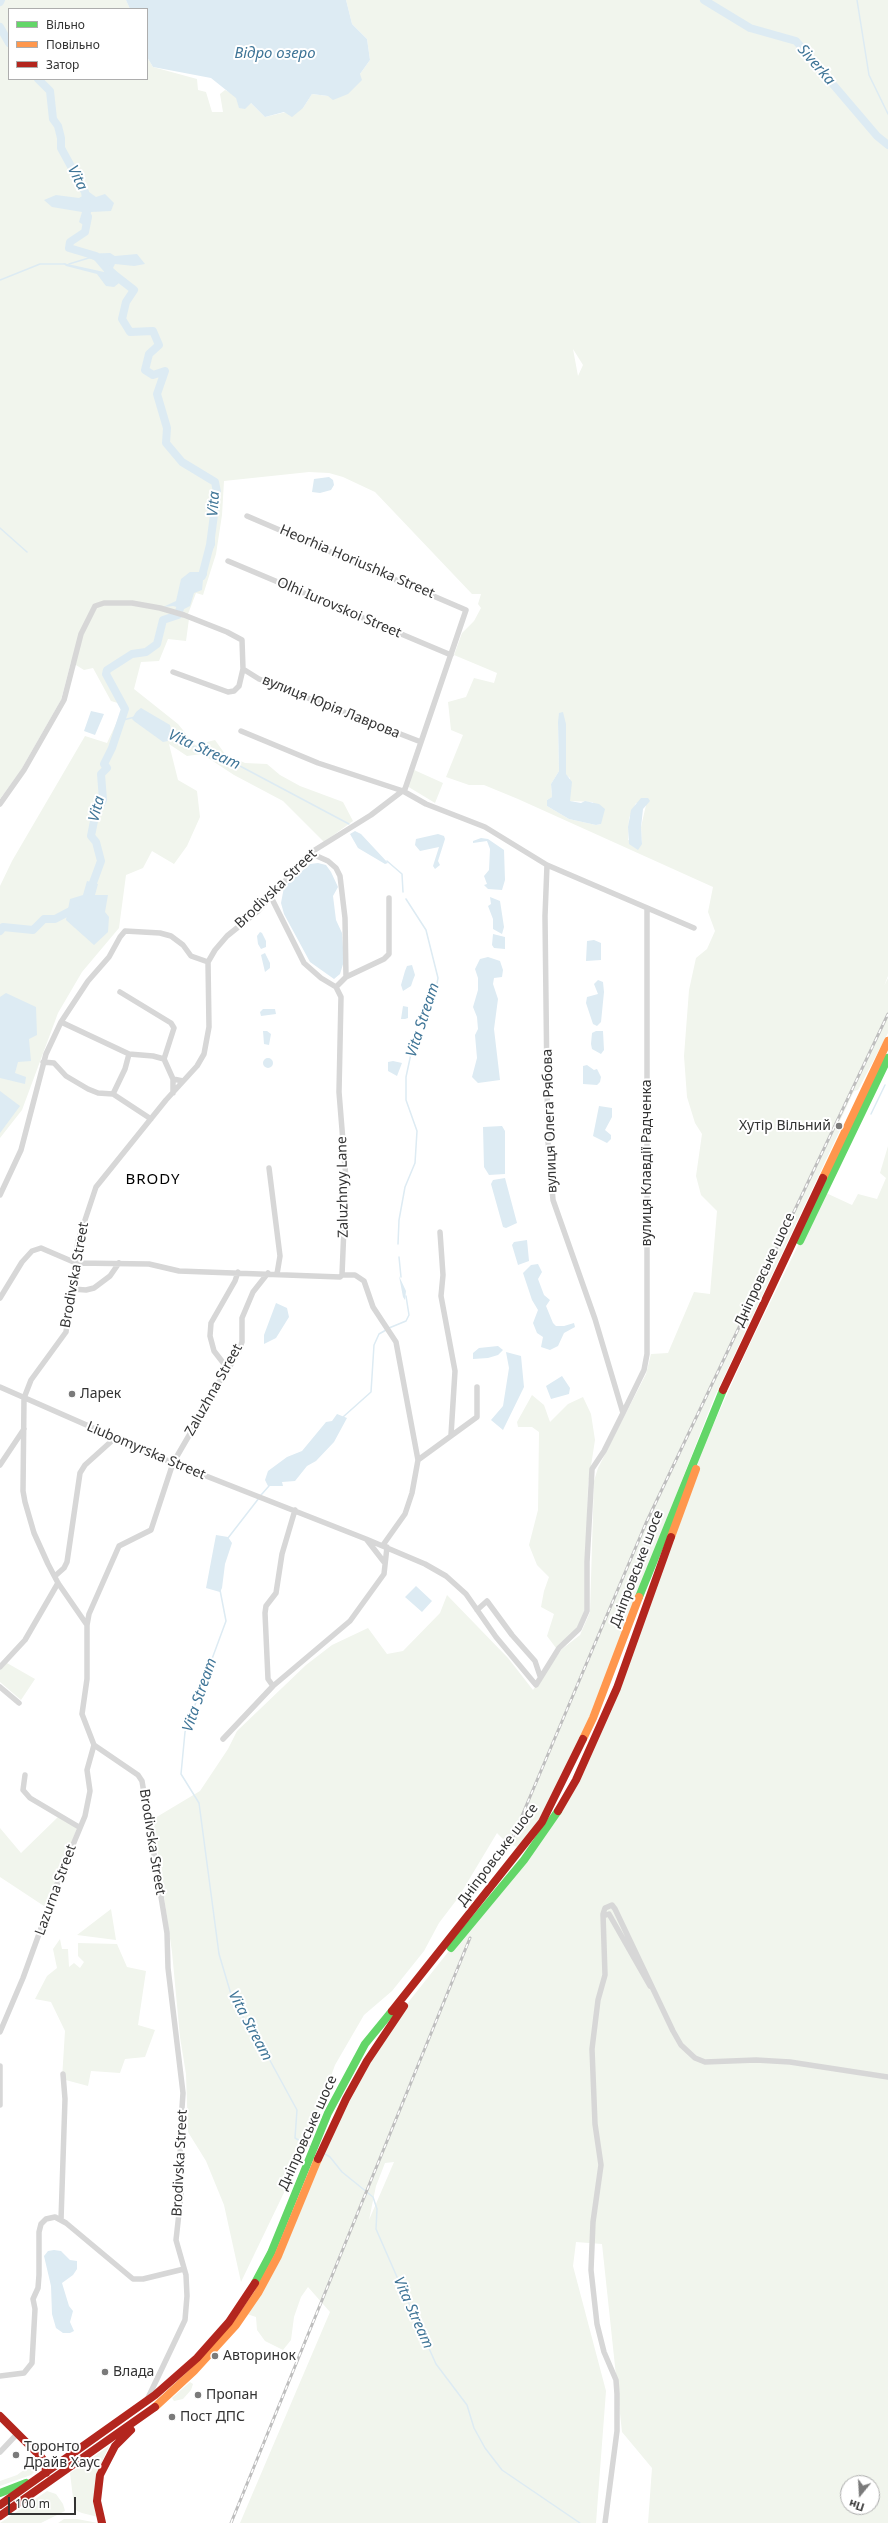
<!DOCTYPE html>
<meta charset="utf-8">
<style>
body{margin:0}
#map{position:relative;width:888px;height:2523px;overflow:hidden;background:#fff;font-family:"Noto Sans",sans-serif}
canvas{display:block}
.legend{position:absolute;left:8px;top:8px;width:140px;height:72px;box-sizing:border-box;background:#fff;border:1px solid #adadad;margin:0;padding:5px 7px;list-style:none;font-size:12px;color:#333}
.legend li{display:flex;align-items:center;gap:8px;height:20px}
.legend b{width:20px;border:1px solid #adadad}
.north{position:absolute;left:840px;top:2475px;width:40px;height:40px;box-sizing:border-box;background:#fff;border:1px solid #adadad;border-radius:50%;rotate:198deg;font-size:11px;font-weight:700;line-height:16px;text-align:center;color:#333}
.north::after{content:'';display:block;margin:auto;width:14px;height:18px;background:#7a7a7a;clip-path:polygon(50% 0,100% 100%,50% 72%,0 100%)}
.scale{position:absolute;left:8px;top:2497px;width:68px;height:18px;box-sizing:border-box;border:2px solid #333;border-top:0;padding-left:5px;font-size:12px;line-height:14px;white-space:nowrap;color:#333;-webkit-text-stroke:3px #fff;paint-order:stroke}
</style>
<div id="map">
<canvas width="888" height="2523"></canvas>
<ul class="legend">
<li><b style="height:5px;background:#63d668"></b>Вільно</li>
<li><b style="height:5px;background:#ff974d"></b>Повільно</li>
<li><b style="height:5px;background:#b3261e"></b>Затор</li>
</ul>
<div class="north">Пн</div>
<div class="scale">100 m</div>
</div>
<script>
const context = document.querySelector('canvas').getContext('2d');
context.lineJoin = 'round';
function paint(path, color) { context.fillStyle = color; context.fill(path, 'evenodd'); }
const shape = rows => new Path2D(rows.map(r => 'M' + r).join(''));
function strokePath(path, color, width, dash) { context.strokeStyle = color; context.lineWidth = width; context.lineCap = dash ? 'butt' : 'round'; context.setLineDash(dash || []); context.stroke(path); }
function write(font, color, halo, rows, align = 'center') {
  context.font = font + ' "Noto Sans",sans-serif'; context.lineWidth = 4; context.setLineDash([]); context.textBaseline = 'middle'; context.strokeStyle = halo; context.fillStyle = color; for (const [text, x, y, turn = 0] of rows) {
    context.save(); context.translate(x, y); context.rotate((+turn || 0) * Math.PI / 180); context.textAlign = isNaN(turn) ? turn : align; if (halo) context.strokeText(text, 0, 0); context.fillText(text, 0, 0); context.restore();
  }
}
paint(shape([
 [0,0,126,0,130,9,9,9,9,79,147,79,147,57,153,67,197,79,198,90,206,92,212,112,223,112,220,94,225,90,251,103,265,117,303,108,312,94,328,96,360,74,370,60,367,39,352,24,346,0,888,0,888,976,884,986,888,978,888,1033,858,1090,854,1091,837,1127,840,1130,714,1398,580,1741,542,1815,519,1848,506,1842,497,1833,458,1898,439,1923,424,1951,392,1991,364,2015,335,2065,305,2149,241,2282,224,2205,206,2161,188,2132,186,2074,180,2037,172,1952,154,1828,155,1818,200,1791,228,1749,237,1731,306,1665,332,1645,368,1628,387,1654,403,1651,440,1613,447,1595,508,1658,533,1690,562,1649,580,1635,590,1612,594,1481,598,1468,646,1374,651,1354,668,1353,694,1292,710,1294,717,1211,701,1195,696,1176,702,1134,695,1123,687,1097,684,1056,689,990,696,958,707,949,715,931,708,912,713,887,518,799,484,785,469,785,446,777,463,735,451,730,448,702,466,697,474,678,494,683,497,673,454,655,462,633,474,621,481,608,478,604,481,594,472,594,375,492,343,477,329,473,309,472,224,481,222,515,216,554,203,595,196,593,188,614,189,619,186,641,168,639,159,661,141,662,134,689,178,724,195,745,215,740,225,754,245,763,267,764,280,775,300,786,343,802,353,821,324,842,283,801,234,775,202,754,187,756,169,744,178,780,197,791,200,817,187,846,174,864,152,851,143,868,126,875,119,928,82,972,58,1013,22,1110,0,1138,0,886,12,861,85,736,107,743,123,709,121,704,111,701,93,668,84,670,71,662,61,700,21,770,0,799],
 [573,349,583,365,578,376],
 [558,722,566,724,566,775,570,778,570,801,593,802,601,824,596,825,569,819,547,806,547,800,552,797,551,784,559,771],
 [636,803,646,805,641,827,642,844,628,840,629,818],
 [412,769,443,783,435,803,407,786],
 [888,1146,888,2523,648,2523,652,2468,622,2432,602,2244,576,2242,573,2266,606,2391,596,2523,240,2523,330,2312,308,2287,301,2297,294,2317,291,2340,283,2350,265,2341,257,2330,256,2317,244,2313,312,2172,391,2024,552,1821,619,1688,702,1450,747,1350,824,1192,852,1205,858,1194,877,1199,886,1178,880,1173],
 [394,2162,369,2220,376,2186,385,2163],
 [848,2483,872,2483,872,2507,848,2507],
 [532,1395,544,1405,550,1422,568,1404,583,1397,591,1414,595,1440,588,1485,585,1610,578,1628,556,1648,547,1636,554,1614,541,1607,544,1591,549,1577,537,1565,529,1545,538,1510,539,1432,532,1427,518,1427,517,1422],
 [7,1663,35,1679,21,1700,0,1682,0,1670],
 [58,1817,77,1828,47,1908,0,1877,0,1828,21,1853],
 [111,1909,116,1940,77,1935],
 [60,1939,62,1949,68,1949,69,1967,74,1963,80,1968,84,1962,78,1956,78,1943,117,1944,127,1967,146,1971,138,2025,155,2030,145,2057,125,2059,120,2073,91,2071,88,2086,62,2079,65,2031,51,2002,35,1999,47,1976,57,1968,53,1949],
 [190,2382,193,2384,191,2390,183,2399,174,2401,172,2398],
 [109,2446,97,2473,98,2517,82,2513,77,2511,74,2506,70,2473],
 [36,2461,36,2470,31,2475,0,2486,0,2481,17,2475],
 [47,2491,56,2494,63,2504,65,2511,41,2523,0,2523],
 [64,2519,77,2519,98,2523,58,2523]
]), '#f1f5ed');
paint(shape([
 [126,0,346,0,352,24,367,39,370,60,360,74,362,80,348,94,333,100,328,96,312,94,303,108,292,117,284,112,265,117,251,103,245,109,239,108,236,98,211,78,153,67,147,57,147,9,130,9],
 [89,192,96,197,105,194,114,203,111,211,91,212,88,228,79,222,82,212,52,207,44,200,56,195,79,198],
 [110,253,115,256,137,254,145,264,134,266,115,264,113,268,124,279,114,287,106,286,97,274,66,266,63,263,104,272,106,265,79,254],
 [329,477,333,480,334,485,331,490,320,493,312,492,314,479],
 [215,526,215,545,206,565,207,575,203,580,202,590,194,593,190,606,184,609,173,606,163,607,176,601,181,579,190,572,201,572,213,540,208,534],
 [141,708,170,725,172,734,168,741,163,742,134,721,132,719,136,712],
 [91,711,104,714,95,735,84,731],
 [563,712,566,724,566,774,572,782,570,801,581,803,585,801,599,804,605,809,601,824,596,825,569,819,547,806,547,800,552,797,551,784,559,771,558,722,559,713],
 [641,798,648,798,650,801,643,809,641,827,642,844,638,850,629,844,628,827,631,810],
 [355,831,361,834,388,863,385,864,358,848,350,834],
 [438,834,444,836,445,839,438,861,440,865,435,869,433,866,439,847,420,851,415,845,416,839],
 [481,838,488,839,504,850,505,880,502,890,488,889,484,885,487,884,484,876,489,870,490,849,487,841,473,843,473,841],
 [318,863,326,865,331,872,338,887,333,896,336,920,342,933,344,961,340,974,334,979,310,962,284,914,281,903,284,887,310,864],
 [87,881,98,884,95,895,108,895,105,912,109,917,108,932,94,945,66,920,70,899,83,895],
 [490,897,500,901,504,927,502,934,493,929,493,919,488,906,491,904],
 [260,932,262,933,266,941,266,947,261,949,258,944,257,936],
 [493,934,505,937,505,949,494,948,492,945],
 [594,940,601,943,601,960,586,961,587,941],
 [265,953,270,963,270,968,265,972,261,955],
 [488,957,500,961,503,970,502,977,494,978,493,984,498,999,494,1029,500,1080,478,1083,472,1077,477,1058,475,1035,478,1029,477,1017,473,1007,478,990,478,978,475,969,480,959],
 [412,965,415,975,413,980,411,986,403,991,401,985,405,971,407,966],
 [598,980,603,982,604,992,601,1022,597,1026,593,1024,586,1003,587,997,598,994,594,984],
 [6,993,36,1007,37,1035,29,1039,31,1061,18,1062,15,1073,26,1077,25,1084,0,1078,0,997],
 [403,1006,408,1007,408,1018,405,1019,401,1019],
 [263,1009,275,1009,276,1014,261,1016,260,1012],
 [263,1031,267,1031,271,1034,269,1045,264,1044],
 [596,1031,603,1031,604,1050,601,1054,592,1049,591,1044,592,1033],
 '263 1063a5 5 0 1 1 10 0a5 5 0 1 1-10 0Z',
 [393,1061,402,1063,397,1076,388,1071,388,1062],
 [587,1065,594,1070,597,1069,601,1077,600,1082,597,1085,583,1084,583,1066],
 [0,1091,20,1106,0,1133],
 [599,1106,612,1108,612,1117,605,1130,611,1135,611,1139,607,1143,593,1136],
 [502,1126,505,1131,505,1174,489,1175,484,1167,483,1127],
 [505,1178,517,1223,506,1228,503,1227,491,1184,493,1180],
 [527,1240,529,1261,518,1265,512,1245,514,1242],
 [538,1264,542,1272,538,1279,544,1295,550,1300,546,1306,553,1323,556,1326,564,1326,574,1323,575,1327,564,1333,558,1346,550,1350,541,1347,543,1337,537,1333,533,1323,538,1310,532,1300,523,1273,531,1265],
 [399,1276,406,1291,405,1300,403,1297],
 [276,1303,287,1308,289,1317,276,1338,264,1344,264,1335],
 [498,1346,503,1350,498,1355,488,1358,473,1359,473,1353,479,1348],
 [506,1352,521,1356,524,1387,503,1430,491,1420,503,1406,509,1368],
 [562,1376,570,1388,569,1394,551,1399,546,1386],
 [337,1414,347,1418,334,1442,316,1461,307,1466,295,1481,282,1482,283,1486,268,1486,265,1480,268,1471,287,1457,302,1451,326,1422,332,1421],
 [216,1535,228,1537,232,1543,225,1564,222,1588,220,1592,206,1588],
 [416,1586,432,1601,422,1612,405,1597],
 [54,2250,61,2251,70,2260,77,2261,77,2269,73,2275,62,2283,69,2306,73,2311,70,2322,74,2331,70,2333,63,2333,56,2328,52,2314,51,2286,44,2256,48,2251]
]), '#ddebf3');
strokePath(shape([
 [857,0,869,75,888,114],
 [69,264,92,257],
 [0,280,40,264,65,264],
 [0,528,27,552],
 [123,720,135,717],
 [170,736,189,746,208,749,349,824],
 [387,861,402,874,403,892],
 [406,899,426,930,438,978,435,995,419,1026],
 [871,1114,885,1085],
 [398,1244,399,1220,405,1187,415,1163,417,1131,406,1100,406,1077,415,1035],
 [399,1257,401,1277],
 [389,1328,406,1321,409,1315,406,1296],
 [343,1417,371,1392,374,1345,379,1334,386,1330],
 [261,1495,269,1486],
 [228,1538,259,1498],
 [220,1590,226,1621,185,1732,181,1774,199,1803,219,1954,233,2001,267,2055,297,2110,295,2138,311,2147],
 [325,2154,330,2157,342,2172,373,2197,377,2209,376,2229,397,2277,436,2364,467,2405,474,2428,485,2448,502,2470,580,2523]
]), '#ddebf3', 1.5);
strokePath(shape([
 [704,0,750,28,796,41,877,136,888,145],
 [0,2,1,0],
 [0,27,9,43],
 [38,79,50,91,53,119,58,126,61,138,61,148,85,192,87,204],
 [88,217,85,232,70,242,69,248,96,256,107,269,134,290,126,302,122,319,130,332,153,331,159,345,149,354,145,370,153,375,165,371,157,394,167,428,166,443,182,462,215,482,217,492,210,545,202,576],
 [90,891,101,861,96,842,91,836,95,816,103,800,101,774,107,768,104,764,112,748,125,709,106,674,107,670,132,654,146,652,157,644,163,620,178,615,181,605,186,601],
 [0,931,3,927,33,930,44,919,55,919,76,908]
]), '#ddebf3', 8);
strokePath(shape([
 [228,561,451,655],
 [173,672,228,692,234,691,239,686,243,669],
 [241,731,318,763,403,791,426,804,485,827,547,865,694,928],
 [0,804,24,770,64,700,81,634,95,606,104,603,132,603,160,608,184,615,227,632,242,640,243,669,259,679,421,742],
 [547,865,545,916,547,1085,548,1141,553,1200,595,1319,623,1413],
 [271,897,304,963,321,978,336,987],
 [346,977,384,959,389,954,389,898],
 [120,992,171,1023,174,1028,164,1059],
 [61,1022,129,1054],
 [43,1062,54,1063,66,1076,88,1089,98,1093,113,1094],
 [173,1093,173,1079,183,1081],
 [151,1119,113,1094,125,1069,129,1054,153,1056,164,1059,173,1079],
 [269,1168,280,1256,277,1274],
 [0,1195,21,1150,46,1054,61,1022,88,981,109,957,120,937,125,931,160,933,171,936,183,945,191,956,208,962],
 [440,1232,443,1275,441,1296,455,1371,451,1435],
 [342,1275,355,1275,364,1281,373,1307,396,1342,418,1460,412,1493,405,1514,383,1545],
 [73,1289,86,1290,94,1288,110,1276,119,1263],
 [0,1298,22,1262,32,1251,41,1248,76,1263,149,1264,179,1271,340,1277,342,1275,346,1179,339,1092,341,997,336,987,346,977,345,918,340,876,336,868,328,861,310,853],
 [228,1369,214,1351,210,1336,211,1323,235,1281,238,1272],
 [0,1387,173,1463,366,1539,425,1564,446,1576,466,1594,496,1637,536,1685,559,1648,579,1629,587,1611,587,1562,592,1469,604,1451,623,1413,644,1370,647,1354,647,909],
 [418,1460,477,1417,477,1387],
 [0,1465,24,1429],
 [295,1510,282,1554,276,1593,266,1606,265,1613,268,1679,273,1686,350,1621,384,1574,387,1547],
 [367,1540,384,1562],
 [55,1576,64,1568,67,1562,80,1473,85,1465,115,1438],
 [477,1610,487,1601,512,1635,535,1661,540,1676],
 [87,1625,89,1614,119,1546,151,1530,173,1463,198,1420,209,1395,226,1373,238,1352,242,1342,242,1318,253,1292,268,1273],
 [0,1667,25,1640,58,1583],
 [0,1687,19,1703],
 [223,1739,273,1686],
 [25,1775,23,1790,30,1798,79,1827],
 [603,1916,609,1914,650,1986],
 [0,2032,23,1978,60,1876,85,1816,90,1791,87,1770,94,1745],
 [0,2066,0,2105],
 [61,2220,65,2099,63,2074],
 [0,2376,24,2373,32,2363,35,2309,33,2299,38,2288,39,2275,39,2232,41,2224,46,2219,55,2217,66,2223,133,2279,143,2279,184,2269],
 [147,2400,185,2320,187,2296,186,2275,176,2240,181,2195,180,2137,183,2093,168,1968,167,1933,142,1781,138,1775,94,1745,82,1714,87,1679,87,1625,58,1583,48,1564,34,1533,25,1502,23,1491,24,1398,31,1380,66,1332,78,1241,96,1187,166,1100,197,1066,204,1054,209,1027,208,962,215,950,227,936,258,911,310,853,371,815,405,789,466,610,247,516],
 [0,2452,18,2433],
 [605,2523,617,2431,617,2394,616,2380,604,2352,597,2324,591,2270,593,2222,601,2165,595,2124,592,2049,598,2000,605,1975,603,1914,605,1908,612,1905,615,1909,673,2031,681,2045,695,2058,705,2062,756,2060,790,2062,888,2077]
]), '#d7d7d7', 5.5);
strokePath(shape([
 [800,1241,888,1058],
 [639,1597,723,1390],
 [451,1948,524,1860,558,1811],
 [255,2283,271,2253,328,2113,365,2044,392,2011],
 [0,2493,26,2483]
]), '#63d668', 8);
strokePath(shape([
 [823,1178,888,1041],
 [671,1537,696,1469],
 [583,1739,593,1718,639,1597],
 [155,2407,194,2371,236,2325,258,2293,278,2256,318,2159]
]), '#ff974d', 8);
strokePath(shape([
 [723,1390,823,1178],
 [558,1811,576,1780,617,1688,671,1537],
 [392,2011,542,1822,583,1739],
 [318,2159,346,2099,367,2061,404,2006],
 [0,2416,41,2457,45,2462,46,2473],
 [0,2505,155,2395,197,2358,229,2322,255,2283],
 [0,2516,155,2407],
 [102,2523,97,2501,100,2475,115,2446,131,2430]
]), '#b3261e', 8);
const rail = shape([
 [510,1844,646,1523,888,1014],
 [231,2523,470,1938]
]);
strokePath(rail, '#bebebe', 3);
strokePath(rail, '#fff', 1.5, [4.5]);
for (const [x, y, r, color] of [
 [839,1126,4,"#7a7a7a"],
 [72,1394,4,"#7a7a7a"],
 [215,2356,4,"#7a7a7a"],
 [105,2372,4,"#7a7a7a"],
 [198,2395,4,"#7a7a7a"],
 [172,2417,4,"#7a7a7a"],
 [16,2455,4,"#7a7a7a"]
]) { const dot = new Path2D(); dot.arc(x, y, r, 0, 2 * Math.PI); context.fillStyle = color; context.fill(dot); strokePath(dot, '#fff', 1.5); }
write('14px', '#333', '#fff', [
 ["Heorhia Horiushka Street",357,562,23],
 ["Olhi Iurovskoi Street",339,608,23],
 ["вулиця Юрія Лаврова",331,707,22],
 ["Brodivska Street",276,889,-44],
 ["вулиця Олега Рябова",550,1121,-92],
 ["вулиця Клавдії Радченка",647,1163,-90],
 ["Zaluzhnyy Lane",343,1187,-91],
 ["Дніпровське шосе",765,1270,-65],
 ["Brodivska Street",75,1275,-80],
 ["Zaluzhna Street",214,1390,-61],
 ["Liubomyrska Street",146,1451,23],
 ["Дніпровське шосе",637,1569,-69],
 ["Brodivska Street",152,1842,81],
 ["Дніпровське шосе",498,1855,-53],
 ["Lazurna Street",56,1890,-70],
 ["Дніпровське шосе",308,2133,-66],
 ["Brodivska Street",180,2163,-87]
]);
write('14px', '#333', '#fff', [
 ["Хутір Вільний",831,1126,"right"],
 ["Ларек",80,1394],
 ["Авторинок",223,2356],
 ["Влада",113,2372],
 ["Пропан",206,2395],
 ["Пост ДПС",180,2417],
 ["Торонто",24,2447],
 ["Драйв Хаус",24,2463]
], 'left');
write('italic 15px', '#3f7597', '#fff', [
 ["Відро озеро",275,54],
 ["Siverka",816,65,49],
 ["Vita",77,178,63],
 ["Vita",214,504,-86],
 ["Vita Stream",204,750,24],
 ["Vita",97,809,-76],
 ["Vita Stream",423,1020,-72],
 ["Vita Stream",200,1695,-71],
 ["Vita Stream",250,2026,62],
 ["Vita Stream",413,2313,66]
]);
context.letterSpacing = '1px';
write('15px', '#000', '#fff', [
 ["BRODY",153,1180]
]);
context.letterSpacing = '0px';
</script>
